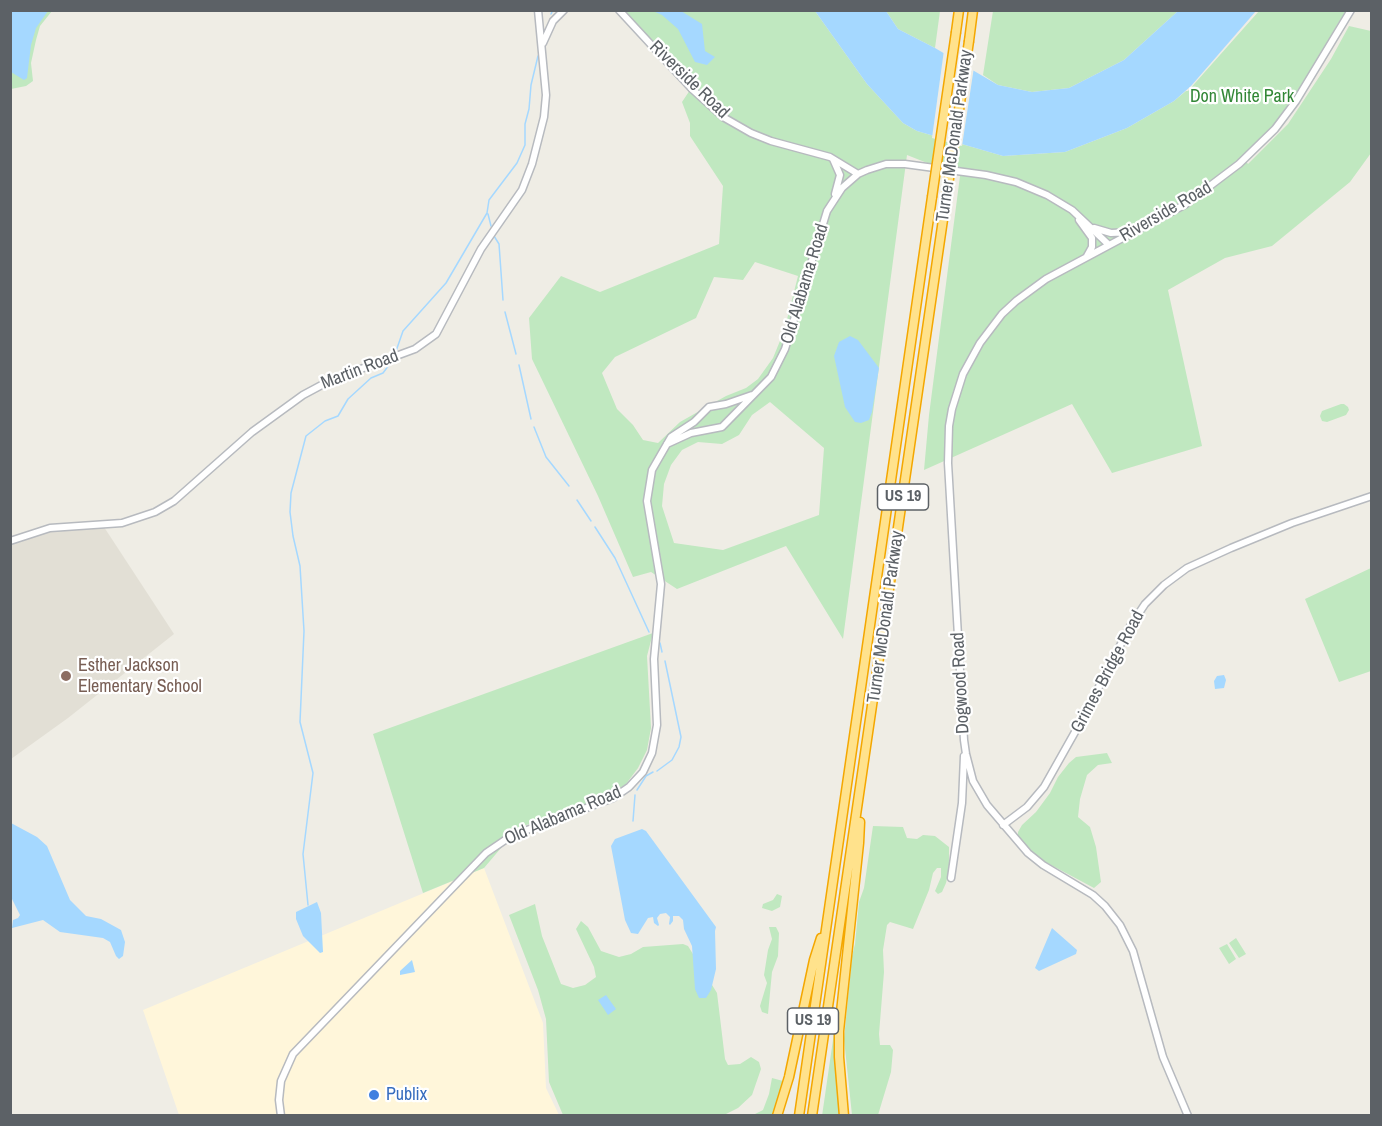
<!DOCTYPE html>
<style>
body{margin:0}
#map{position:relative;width:1382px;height:1126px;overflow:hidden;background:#efede5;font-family:"Archivo Narrow",sans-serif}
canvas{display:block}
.frame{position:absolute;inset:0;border:12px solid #5c6166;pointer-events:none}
</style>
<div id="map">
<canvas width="1382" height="1126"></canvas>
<div class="frame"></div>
</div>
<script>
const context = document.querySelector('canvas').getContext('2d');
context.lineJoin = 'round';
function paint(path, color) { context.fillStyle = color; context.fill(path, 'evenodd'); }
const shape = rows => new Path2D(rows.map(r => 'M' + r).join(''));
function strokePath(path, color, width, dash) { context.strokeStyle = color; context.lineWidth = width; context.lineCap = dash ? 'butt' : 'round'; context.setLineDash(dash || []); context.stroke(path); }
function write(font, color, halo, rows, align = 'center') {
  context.font = font + ' "Archivo Narrow",sans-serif'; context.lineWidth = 4.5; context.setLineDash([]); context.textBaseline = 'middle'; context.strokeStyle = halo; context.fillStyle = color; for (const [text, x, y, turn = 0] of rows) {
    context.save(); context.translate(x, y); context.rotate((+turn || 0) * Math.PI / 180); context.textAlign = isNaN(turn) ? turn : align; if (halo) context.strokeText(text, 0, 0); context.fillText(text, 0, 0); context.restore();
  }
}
paint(shape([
 [484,868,543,1023,546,1088,559,1115,179,1115,143,1010]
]), '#fff6da');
paint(shape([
 [104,527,174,634,68,718,11,759,11,542,54,530]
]), '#e2dfd5');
paint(shape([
 [11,11,52,11,40,26,36,40,31,63,33,81,26,86,11,89],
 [620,11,815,11,867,84,903,123,917,131,1003,156,1065,152,1127,128,1174,101,1186,91,1188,91,1259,11,1345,10,1346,11,1337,25,1305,87,1296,101,1245,160,1248,164,1288,124,1331,59,1349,26,1371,31,1371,153,1350,182,1272,246,1225,258,1168,290,1202,446,1112,473,1072,404,924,470,929,415,960,176,907,155,843,639,786,546,677,589,651,572,633,577,598,496,532,359,529,318,561,276,600,292,719,244,723,186,690,136,690,123,682,102,692,87],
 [755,262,798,276,784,331,773,358,758,379,746,388,726,396,680,422,658,443,643,440,633,425,617,409,602,373,615,357,696,318,714,277,743,280],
 [770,402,824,448,819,515,723,550,674,543,662,506,664,484,671,465,682,450,698,442,722,444,739,435,752,415],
 [886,11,940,11,935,48,898,29],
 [993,11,1178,11,1124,60,1069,88,1032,92,998,85,983,75],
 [1341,404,1344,404,1348,407,1349,410,1346,415,1327,422,1322,421,1320,416,1322,411],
 [1371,568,1371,671,1339,682,1305,599],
 [653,633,647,656,651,728,647,750,638,768,626,784,610,794,592,802,518,828,484,868,423,893,373,734],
 [1107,753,1112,763,1098,765,1087,775,1080,799,1078,817,1090,827,1096,847,1101,882,1094,888,1036,857,1018,838,1018,832,1022,825,1036,812,1050,793,1058,777,1069,763,1076,757],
 [873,826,903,827,907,838,917,839,923,835,935,836,949,847,949,870,946,883,942,892,938,894,935,891,941,877,941,868,937,868,933,873,929,890,913,929,890,922,887,925,883,950,884,972,879,1034,880,1045,890,1045,893,1050,891,1072,878,1115,852,1115,844,1039,852,956,855,944,859,902,864,888],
 [777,894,782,896,780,907,772,911,762,908,763,904,773,900],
 [535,904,542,936,561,984,573,988,585,985,596,977,594,967,576,929,581,921,588,927,601,951,619,957,631,954,643,947,683,944,688,946,717,993,725,1059,728,1065,740,1064,751,1057,759,1062,761,1069,752,1095,738,1108,724,1115,563,1115,549,1082,546,1019,538,990,509,915],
 [769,927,776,927,779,933,778,956,772,972,768,1014,762,1012,760,1006,767,983,764,975,768,950,772,939],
 [1236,938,1246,954,1239,958,1229,943],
 [1227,944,1236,959,1229,964,1219,948],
 [835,1026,840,1115,822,1116],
 [772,1078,783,1081,774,1115,751,1116,763,1110,769,1094]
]), '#c0e8c0');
paint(shape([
 [10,11,48,11,36,28,31,45,27,78,24,80,11,72],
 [653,11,681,11,702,24,705,51,715,57,707,65,695,62,678,29,662,15],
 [815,11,886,11,898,29,935,48,998,85,1032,92,1069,88,1124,60,1178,11,1256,11,1191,86,1174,101,1127,128,1065,152,1003,156,917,131,903,123,867,84],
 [850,336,858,340,879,368,872,412,869,420,861,423,855,422,845,407,834,356,839,342],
 [1224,675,1226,680,1224,688,1215,689,1214,681,1217,676],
 [11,823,37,837,47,846,70,900,86,916,101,919,121,930,125,942,123,956,119,959,116,956,110,942,103,938,60,932,43,920,12,928,13,920,18,918,20,915,11,897],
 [642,829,646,831,716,927,715,931,716,969,711,990,706,998,699,998,695,989,692,946,684,929,683,920,679,916,673,916,673,921,670,925,669,924,670,917,666,913,660,914,657,918,659,925,658,926,654,923,653,917,648,918,638,934,631,933,625,920,611,846,615,839],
 [317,902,321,913,323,952,320,953,303,936,296,919,296,912],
 [1052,928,1077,950,1076,954,1039,971,1035,968],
 [412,960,415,972,400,975,400,971],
 [606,995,616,1009,608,1015,598,1000]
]), '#a5d8ff');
paint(shape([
 [944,50,974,67,962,146,932,138]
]), '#efede5');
strokePath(shape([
 [551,14,553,10],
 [488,214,491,226],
 [494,236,499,244,503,300],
 [505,312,516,354],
 [395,354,403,331,446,283,487,213,489,200,517,163,525,145,525,124,529,109,531,85,538,56],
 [519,365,531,419],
 [534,427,546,457,569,486],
 [577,500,591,521],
 [595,527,615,558,649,632],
 [660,643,662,652],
 [657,771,672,760,679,747,681,737,665,661],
 [637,790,646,776,653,772],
 [633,821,635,795],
 [308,905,303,854,313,773,300,722,304,631,300,566,293,536,290,512,291,493,306,436,325,421,338,416,348,399,371,378,383,373,392,361]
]), '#a5d8ff', 1.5);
const tertiary = shape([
 [619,10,692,89,723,117,751,133,771,141,830,157,858,174],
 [543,43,553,21,564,10],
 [833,159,840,175,835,194],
 [1079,220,1092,238,1092,247,1087,256],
 [1094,228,1111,233,1131,232],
 [667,444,691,433,722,427,771,377,785,349,827,211,842,188,858,174,867,170,886,164,905,164,986,175,1016,182,1047,195,1072,210,1109,245],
 [10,541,50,528,122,523,155,512,174,501,252,432,303,395,331,380,415,349,436,334,481,249,522,190,532,164,544,117,546,95,538,10],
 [1003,825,1027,807,1044,787,1084,716,1129,628,1145,604,1164,585,1187,568,1231,548,1292,523,1372,496],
 [951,878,962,803,964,756],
 [281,1116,279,1100,281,1081,293,1054,486,853,511,836,613,798,629,787,643,772,652,753,657,725,654,659,661,584,647,501,652,470,671,437,694,422,709,407,726,404,752,395],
 [1188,1116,1163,1057,1133,951,1120,925,1105,906,1093,895,1043,865,1028,853,987,805,973,781,966,754,964,740,948,463,949,426,952,409,963,374,980,343,1002,314,1016,301,1046,279,1186,204,1239,164,1275,129,1296,101,1351,10]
]);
const motorway = shape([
 [956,32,959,10],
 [969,41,973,10],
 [777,1116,789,1077,814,960,821,938],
 [799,1116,932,197],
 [812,1116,946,199],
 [844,1116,839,1057,839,1031,859,843,860,822]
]);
strokePath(tertiary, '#b7babf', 9);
strokePath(motorway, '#f4a700', 11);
strokePath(tertiary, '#fff', 6);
strokePath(motorway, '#ffe28c', 8);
const motorwayBridge = shape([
 [932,197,956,32],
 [946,199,969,41]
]);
strokePath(motorwayBridge, '#f4a700', 11, []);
strokePath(motorwayBridge, '#ffe28c', 8);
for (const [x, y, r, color] of [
 [66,676,6,"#8d6e63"],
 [374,1095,6,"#3f7fe0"]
]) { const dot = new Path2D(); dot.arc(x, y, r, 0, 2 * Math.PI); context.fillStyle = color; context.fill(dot); strokePath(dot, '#fff', 2); }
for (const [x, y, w] of [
 [903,497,51],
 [813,1021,51]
]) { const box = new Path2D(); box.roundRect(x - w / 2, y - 13, w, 26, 4.5); context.fillStyle = '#fff'; context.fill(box); strokePath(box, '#5c6166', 1.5); }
write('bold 16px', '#5c6166', null, [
 ["US 19",903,497],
 ["US 19",813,1021]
]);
write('18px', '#5c6166', '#fff', [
 ["Riverside Road",689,80,44],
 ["Turner McDonald Parkway",955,136,-82],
 ["Riverside Road",1166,212,-30],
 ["Old Alabama Road",805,284,-73],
 ["Martin Road",360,370,-21],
 ["Turner McDonald Parkway",886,617,-82],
 ["Grimes Bridge Road",1108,672,-62],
 ["Dogwood Road",961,683,-93],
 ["Old Alabama Road",563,816,-23]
]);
write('18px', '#328736', '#fff', [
 ["Don White Park",1242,97]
]);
write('18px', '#785e54', '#fff', [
 ["Esther Jackson",78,666],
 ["Elementary School",78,687]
], 'left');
write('18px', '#366cbe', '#fff', [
 ["Publix",386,1095]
], 'left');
</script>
